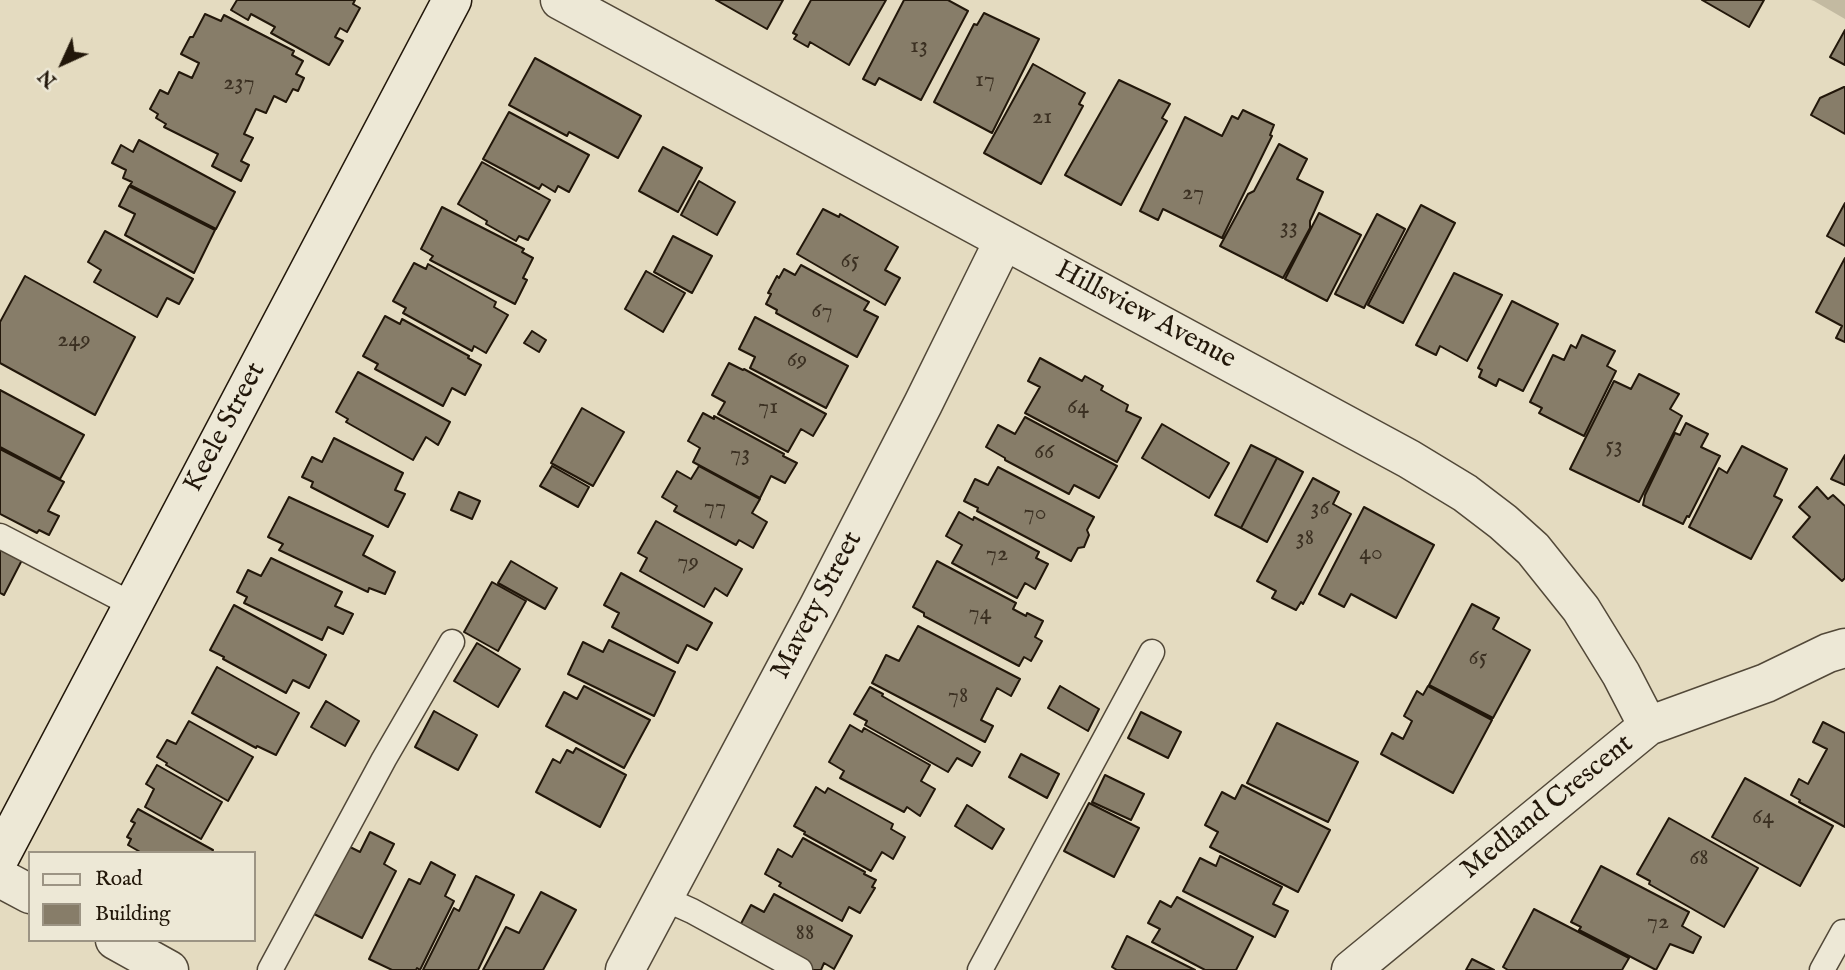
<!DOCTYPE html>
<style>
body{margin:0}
#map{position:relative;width:1845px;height:970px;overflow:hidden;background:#e4dbc0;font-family:"IM FELL English",serif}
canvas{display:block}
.legend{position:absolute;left:28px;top:851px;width:228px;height:91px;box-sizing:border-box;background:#ede8d6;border:2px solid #9c9484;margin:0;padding:9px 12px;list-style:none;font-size:21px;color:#22170a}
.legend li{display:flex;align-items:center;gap:14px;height:35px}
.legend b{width:35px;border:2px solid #9c9484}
.north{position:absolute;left:28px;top:28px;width:70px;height:70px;-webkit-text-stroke:5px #ede8d6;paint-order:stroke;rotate:225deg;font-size:19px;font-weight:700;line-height:28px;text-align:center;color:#22170a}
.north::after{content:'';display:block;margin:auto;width:24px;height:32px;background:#22170a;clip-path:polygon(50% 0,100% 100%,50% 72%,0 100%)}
</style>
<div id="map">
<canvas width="1845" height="970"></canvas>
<ul class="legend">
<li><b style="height:9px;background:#ede8d6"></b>Road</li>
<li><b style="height:19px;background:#877d69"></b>Building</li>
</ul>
<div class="north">N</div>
</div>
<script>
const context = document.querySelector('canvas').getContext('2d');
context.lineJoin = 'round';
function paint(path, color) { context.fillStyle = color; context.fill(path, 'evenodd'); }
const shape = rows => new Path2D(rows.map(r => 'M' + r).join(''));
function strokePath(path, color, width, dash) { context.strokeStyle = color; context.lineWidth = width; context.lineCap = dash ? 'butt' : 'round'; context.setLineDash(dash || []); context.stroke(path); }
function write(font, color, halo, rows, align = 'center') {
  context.font = font + ' "IM FELL English",serif'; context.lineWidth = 5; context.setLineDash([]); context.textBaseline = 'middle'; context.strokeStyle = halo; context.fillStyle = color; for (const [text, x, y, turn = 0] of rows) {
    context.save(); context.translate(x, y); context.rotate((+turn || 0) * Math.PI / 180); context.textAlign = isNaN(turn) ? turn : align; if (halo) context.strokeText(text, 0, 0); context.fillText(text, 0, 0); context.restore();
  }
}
paint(shape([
 [1811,0,1845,0,1845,19,1814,1]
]), '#c3baa1');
const building = shape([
 [237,0,355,0,353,4,360,8,347,32,340,28,335,37,343,41,329,65,271,33,275,27,251,14,248,20,231,10,237,0],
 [716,0,783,0,767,29,716,0],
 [811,0,886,0,849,65,810,42,808,47,794,39,797,35,793,33,811,0],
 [904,0,948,0,968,11,921,100,879,78,875,85,863,79,904,0],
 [1702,0,1764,0,1749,27,1702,0],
 [984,13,1039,39,992,133,934,102,974,24,977,25,984,13],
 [205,14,221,21,224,15,294,51,292,55,303,61,296,74,304,78,298,91,293,89,286,102,274,96,266,113,256,109,244,134,253,138,241,161,249,165,241,181,212,166,218,154,164,127,166,124,156,118,158,114,150,109,160,90,168,94,179,72,192,78,199,63,181,54,190,37,193,37,205,14],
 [1845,30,1845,65,1830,57,1845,30],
 [535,58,641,116,618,158,569,132,567,136,509,105,535,58],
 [1033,64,1085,93,1079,104,1083,106,1041,184,984,153,1033,64],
 [1119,80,1170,104,1162,118,1167,121,1121,205,1065,175,1119,80],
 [1844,87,1845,87,1845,134,1811,115,1820,98,1844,87],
 [1243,110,1274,125,1270,135,1272,136,1222,238,1163,209,1158,220,1140,211,1185,117,1222,136,1232,116,1238,119,1243,110],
 [509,112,589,155,569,192,558,186,555,192,542,184,539,189,483,159,509,112],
 [139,140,235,192,216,229,130,185,132,182,123,178,126,170,112,163,121,145,133,152,139,140],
 [1279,144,1307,159,1297,179,1323,192,1310,221,1310,228,1283,278,1220,246,1248,194,1254,191,1279,144],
 [663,147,702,168,678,212,639,191,663,147],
 [482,162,550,200,528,240,519,236,516,241,486,224,487,221,458,204,482,162],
 [699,181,735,202,717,235,681,215,699,181],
 [129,186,215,230,194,273,125,235,135,214,119,206,129,186],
 [1845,203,1845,246,1827,236,1845,203],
 [1421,205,1455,223,1403,323,1368,305,1421,205],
 [442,207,524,249,522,252,533,258,523,278,527,280,515,304,430,260,433,256,421,249,442,207],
 [823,209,839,217,840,214,898,247,885,270,900,278,885,305,797,254,823,209],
 [1319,213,1361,235,1327,301,1285,279,1319,213],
 [1377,214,1405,229,1364,308,1335,294,1377,214],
 [105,231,193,279,179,304,167,298,157,317,94,282,101,270,88,262,105,231],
 [673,236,712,256,692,293,654,272,673,236],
 [1845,258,1845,342,1836,338,1842,326,1816,312,1845,258],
 [414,263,426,269,428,264,496,302,494,307,508,315,486,353,474,346,472,351,403,313,406,308,393,301,414,263],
 [801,265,869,302,864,310,878,317,857,357,776,313,777,310,766,304,771,294,768,293,777,276,779,278,784,269,795,275,801,265],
 [646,271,685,293,663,332,625,309,646,271],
 [1454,273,1502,295,1467,361,1440,346,1436,355,1416,345,1454,273],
 [25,276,135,337,95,415,0,363,0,322,25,276],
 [1512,301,1558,324,1523,391,1499,379,1496,386,1479,377,1482,370,1478,368,1512,301],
 [385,316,400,324,402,319,469,356,468,358,481,365,465,395,452,388,443,406,375,369,378,364,363,356,385,316],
 [755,317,848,366,826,408,750,368,755,357,739,349,755,317],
 [532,331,546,340,539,352,524,343,532,331],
 [1582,335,1615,351,1607,366,1616,371,1584,436,1539,413,1542,408,1530,402,1553,355,1564,360,1571,345,1576,348,1582,335],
 [1040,358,1082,381,1085,376,1103,386,1101,390,1128,405,1126,411,1141,418,1117,462,1025,413,1040,387,1028,381,1040,358],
 [729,363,743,370,744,369,826,414,813,436,801,429,788,452,718,414,725,402,712,395,729,363],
 [358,372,450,422,438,445,426,437,413,460,346,422,348,419,336,412,358,372],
 [1639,374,1679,394,1670,409,1682,416,1639,502,1570,469,1614,381,1631,389,1639,374],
 [0,390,84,435,60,479,0,447,0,390],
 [582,408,624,432,593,486,551,463,582,408],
 [703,413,714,419,714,416,784,454,783,456,797,463,785,483,771,476,760,498,693,462,700,448,688,441,703,413],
 [1025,417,1117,466,1099,498,1074,485,1069,494,1005,460,1005,458,986,447,998,425,1015,434,1025,417],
 [1686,423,1708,434,1701,447,1720,456,1689,517,1687,516,1683,524,1643,505,1645,495,1675,433,1680,435,1686,423],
 [1162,424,1229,463,1209,498,1142,458,1162,424],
 [334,438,403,473,395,490,405,494,388,527,311,487,313,482,302,477,312,457,322,462,334,438],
 [1251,445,1277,458,1241,528,1215,515,1251,445],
 [1742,446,1787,469,1774,496,1782,500,1751,559,1689,527,1719,468,1727,473,1742,446],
 [0,449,64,482,48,511,59,516,49,535,39,530,37,533,0,514,0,449],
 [1845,455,1845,485,1831,479,1845,455],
 [1277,458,1303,472,1267,542,1241,528,1277,458],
 [552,466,589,487,578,507,540,486,552,466],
 [699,466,760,499,752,513,767,522,753,548,739,540,736,545,674,511,677,506,662,497,677,471,691,479,699,466],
 [998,467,1094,517,1087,530,1089,535,1084,547,1078,548,1071,561,977,511,978,508,964,501,975,479,988,485,998,467],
 [1313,478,1339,492,1333,504,1351,514,1303,604,1301,602,1296,610,1272,598,1276,591,1257,581,1313,478],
 [1817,487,1828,499,1833,495,1845,506,1845,578,1842,581,1793,537,1810,517,1799,507,1817,487],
 [459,492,480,501,472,519,451,510,459,492],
 [289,497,373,536,363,555,395,572,385,594,369,588,368,592,279,550,283,544,268,537,289,497],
 [1364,507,1434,545,1396,618,1351,594,1344,607,1319,594,1364,507],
 [959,512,973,520,974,517,1039,552,1036,558,1048,564,1035,589,1025,583,1017,598,952,563,962,545,946,536,959,512],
 [656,521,742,569,727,596,715,588,704,607,640,571,647,558,638,553,656,521],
 [0,548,22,560,4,595,0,593,0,548],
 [271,558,342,592,335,606,353,614,343,634,328,627,322,640,244,603,247,597,237,592,248,570,261,576,271,558],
 [511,561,557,588,545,609,498,583,511,561],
 [937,561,1016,603,1013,609,1026,616,1027,613,1043,621,1035,637,1042,641,1031,661,1024,657,1019,666,924,616,924,613,913,607,937,561],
 [621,573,712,623,697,650,687,645,678,663,612,627,619,613,604,605,621,573],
 [492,582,526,601,498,651,464,632,492,582],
 [1472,604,1499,618,1493,629,1530,650,1493,718,1429,685,1472,604],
 [234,605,326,655,309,688,293,680,286,693,223,659,224,657,210,650,234,605],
 [918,626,1020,679,1011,696,997,688,981,720,993,726,985,742,872,683,886,655,899,661,918,626],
 [609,640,675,672,654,716,568,674,583,642,603,652,609,640],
 [477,643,520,669,498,707,454,681,477,643],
 [217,667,299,713,276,755,257,746,256,748,192,713,217,667],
 [584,686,650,720,624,768,546,726,564,692,577,699,584,686],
 [1060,686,1099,709,1088,731,1048,708,1060,686],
 [1428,686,1492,720,1453,793,1381,754,1392,733,1403,739,1412,721,1404,716,1417,691,1423,695,1428,686],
 [870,687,883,694,882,696,980,752,972,766,957,758,948,772,865,725,867,721,854,714,870,687],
 [326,701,359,721,345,746,311,727,326,701],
 [434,711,477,735,458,770,415,747,434,711],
 [1141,712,1181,732,1168,758,1128,738,1141,712],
 [189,721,253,757,228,801,166,765,167,763,157,757,167,740,176,744,189,721],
 [1823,722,1845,733,1845,827,1799,802,1800,800,1791,795,1799,779,1808,784,1827,749,1813,742,1823,722],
 [1277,723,1358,762,1328,822,1247,783,1277,723],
 [850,725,862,732,864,728,930,765,921,781,935,789,920,816,907,807,904,812,840,778,844,771,829,762,850,725],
 [576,748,626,775,600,827,536,792,553,759,560,763,567,750,573,753,576,748],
 [1021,754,1059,774,1047,798,1009,777,1021,754],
 [157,765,222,802,201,839,145,807,154,789,146,784,157,765],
 [1105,775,1144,794,1131,820,1092,802,1105,775],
 [1745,778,1833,826,1800,886,1712,837,1745,778],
 [1242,785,1330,830,1298,892,1210,847,1218,832,1205,825,1222,792,1235,799,1242,785],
 [816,787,825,793,828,788,893,824,891,829,905,837,893,859,882,852,871,871,804,834,805,832,794,826,816,787],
 [1089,803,1139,828,1114,877,1064,851,1089,803],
 [967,805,1004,829,992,849,955,826,967,805],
 [138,809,213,850,212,853,142,853,128,845,131,839,127,837,135,823,131,821,138,809],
 [1669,818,1758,868,1724,927,1649,884,1650,881,1637,874,1669,818],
 [370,832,394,844,384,864,396,871,362,938,312,913,348,846,360,852,370,832],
 [803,838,865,872,864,874,876,880,872,887,875,888,860,913,849,907,842,921,779,886,781,883,765,874,778,849,792,857,803,838],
 [1220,856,1282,887,1273,904,1288,911,1275,937,1183,891,1200,858,1216,866,1220,856],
 [431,862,455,875,445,896,454,901,420,970,417,968,416,970,392,970,369,959,409,879,420,884,431,862],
 [1601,866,1689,912,1682,926,1701,937,1693,953,1670,944,1656,970,1579,930,1581,927,1571,922,1601,866],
 [476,876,514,895,478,970,423,970,454,908,459,911,476,876],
 [541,892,576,910,543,970,483,970,506,927,519,933,541,892],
 [774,894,852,936,834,969,824,963,821,970,805,970,737,931,751,905,764,912,774,894],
 [1177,897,1253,937,1236,970,1205,970,1152,942,1160,929,1148,923,1160,901,1171,907,1177,897],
 [1534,909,1629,958,1622,970,1508,970,1503,967,1534,909],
 [1127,936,1195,970,1117,970,1112,967,1127,936],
 [1472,959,1494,970,1466,970,1472,959]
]);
paint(building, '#877d69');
strokePath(building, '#22170a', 2);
const lane = shape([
 [0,536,133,605],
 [663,898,692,911,800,970],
 [270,970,384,759,452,642],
 [980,970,1152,652],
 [1822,970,1843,932]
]);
const street = shape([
 [560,0,1409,459,1465,493,1503,522,1533,549,1581,609,1621,674,1648,726],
 [0,878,30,894],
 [115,940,169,970],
 [625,970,819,606,923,404,1004,240],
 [1351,970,1648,726,1766,683,1828,653,1845,648]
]);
const secondary = shape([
 [0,857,452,0]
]);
strokePath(lane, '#524838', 27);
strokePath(street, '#524838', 41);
strokePath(secondary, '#22170a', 41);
strokePath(lane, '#ede8d6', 24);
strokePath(street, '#ede8d6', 38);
strokePath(secondary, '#ede8d6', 38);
write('24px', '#3b3022', null, [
 ["13",919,47],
 ["17",985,81],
 ["237",239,84],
 ["21",1042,118],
 ["27",1193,194],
 ["33",1289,228],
 ["65",850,262],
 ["67",822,312],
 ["249",74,341],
 ["69",797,361],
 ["71",768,408],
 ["64",1078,408],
 ["53",1614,447],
 ["66",1044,453],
 ["73",740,455],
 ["77",715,508],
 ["36",1320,509],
 ["70",1035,514],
 ["38",1305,539],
 ["40",1371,554],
 ["72",997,555],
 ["79",688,563],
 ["74",980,614],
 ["65",1478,659],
 ["78",958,697],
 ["64",1763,818],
 ["68",1699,859],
 ["72",1658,923],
 ["88",805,934]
]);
write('28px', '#22170a', '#ede8d6', [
 ["Hillsview Avenue",1145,316,28],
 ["Keele Street",226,428,-62],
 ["Mavety Street",818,606,-62],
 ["Medland Crescent",1548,808,-39]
]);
</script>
